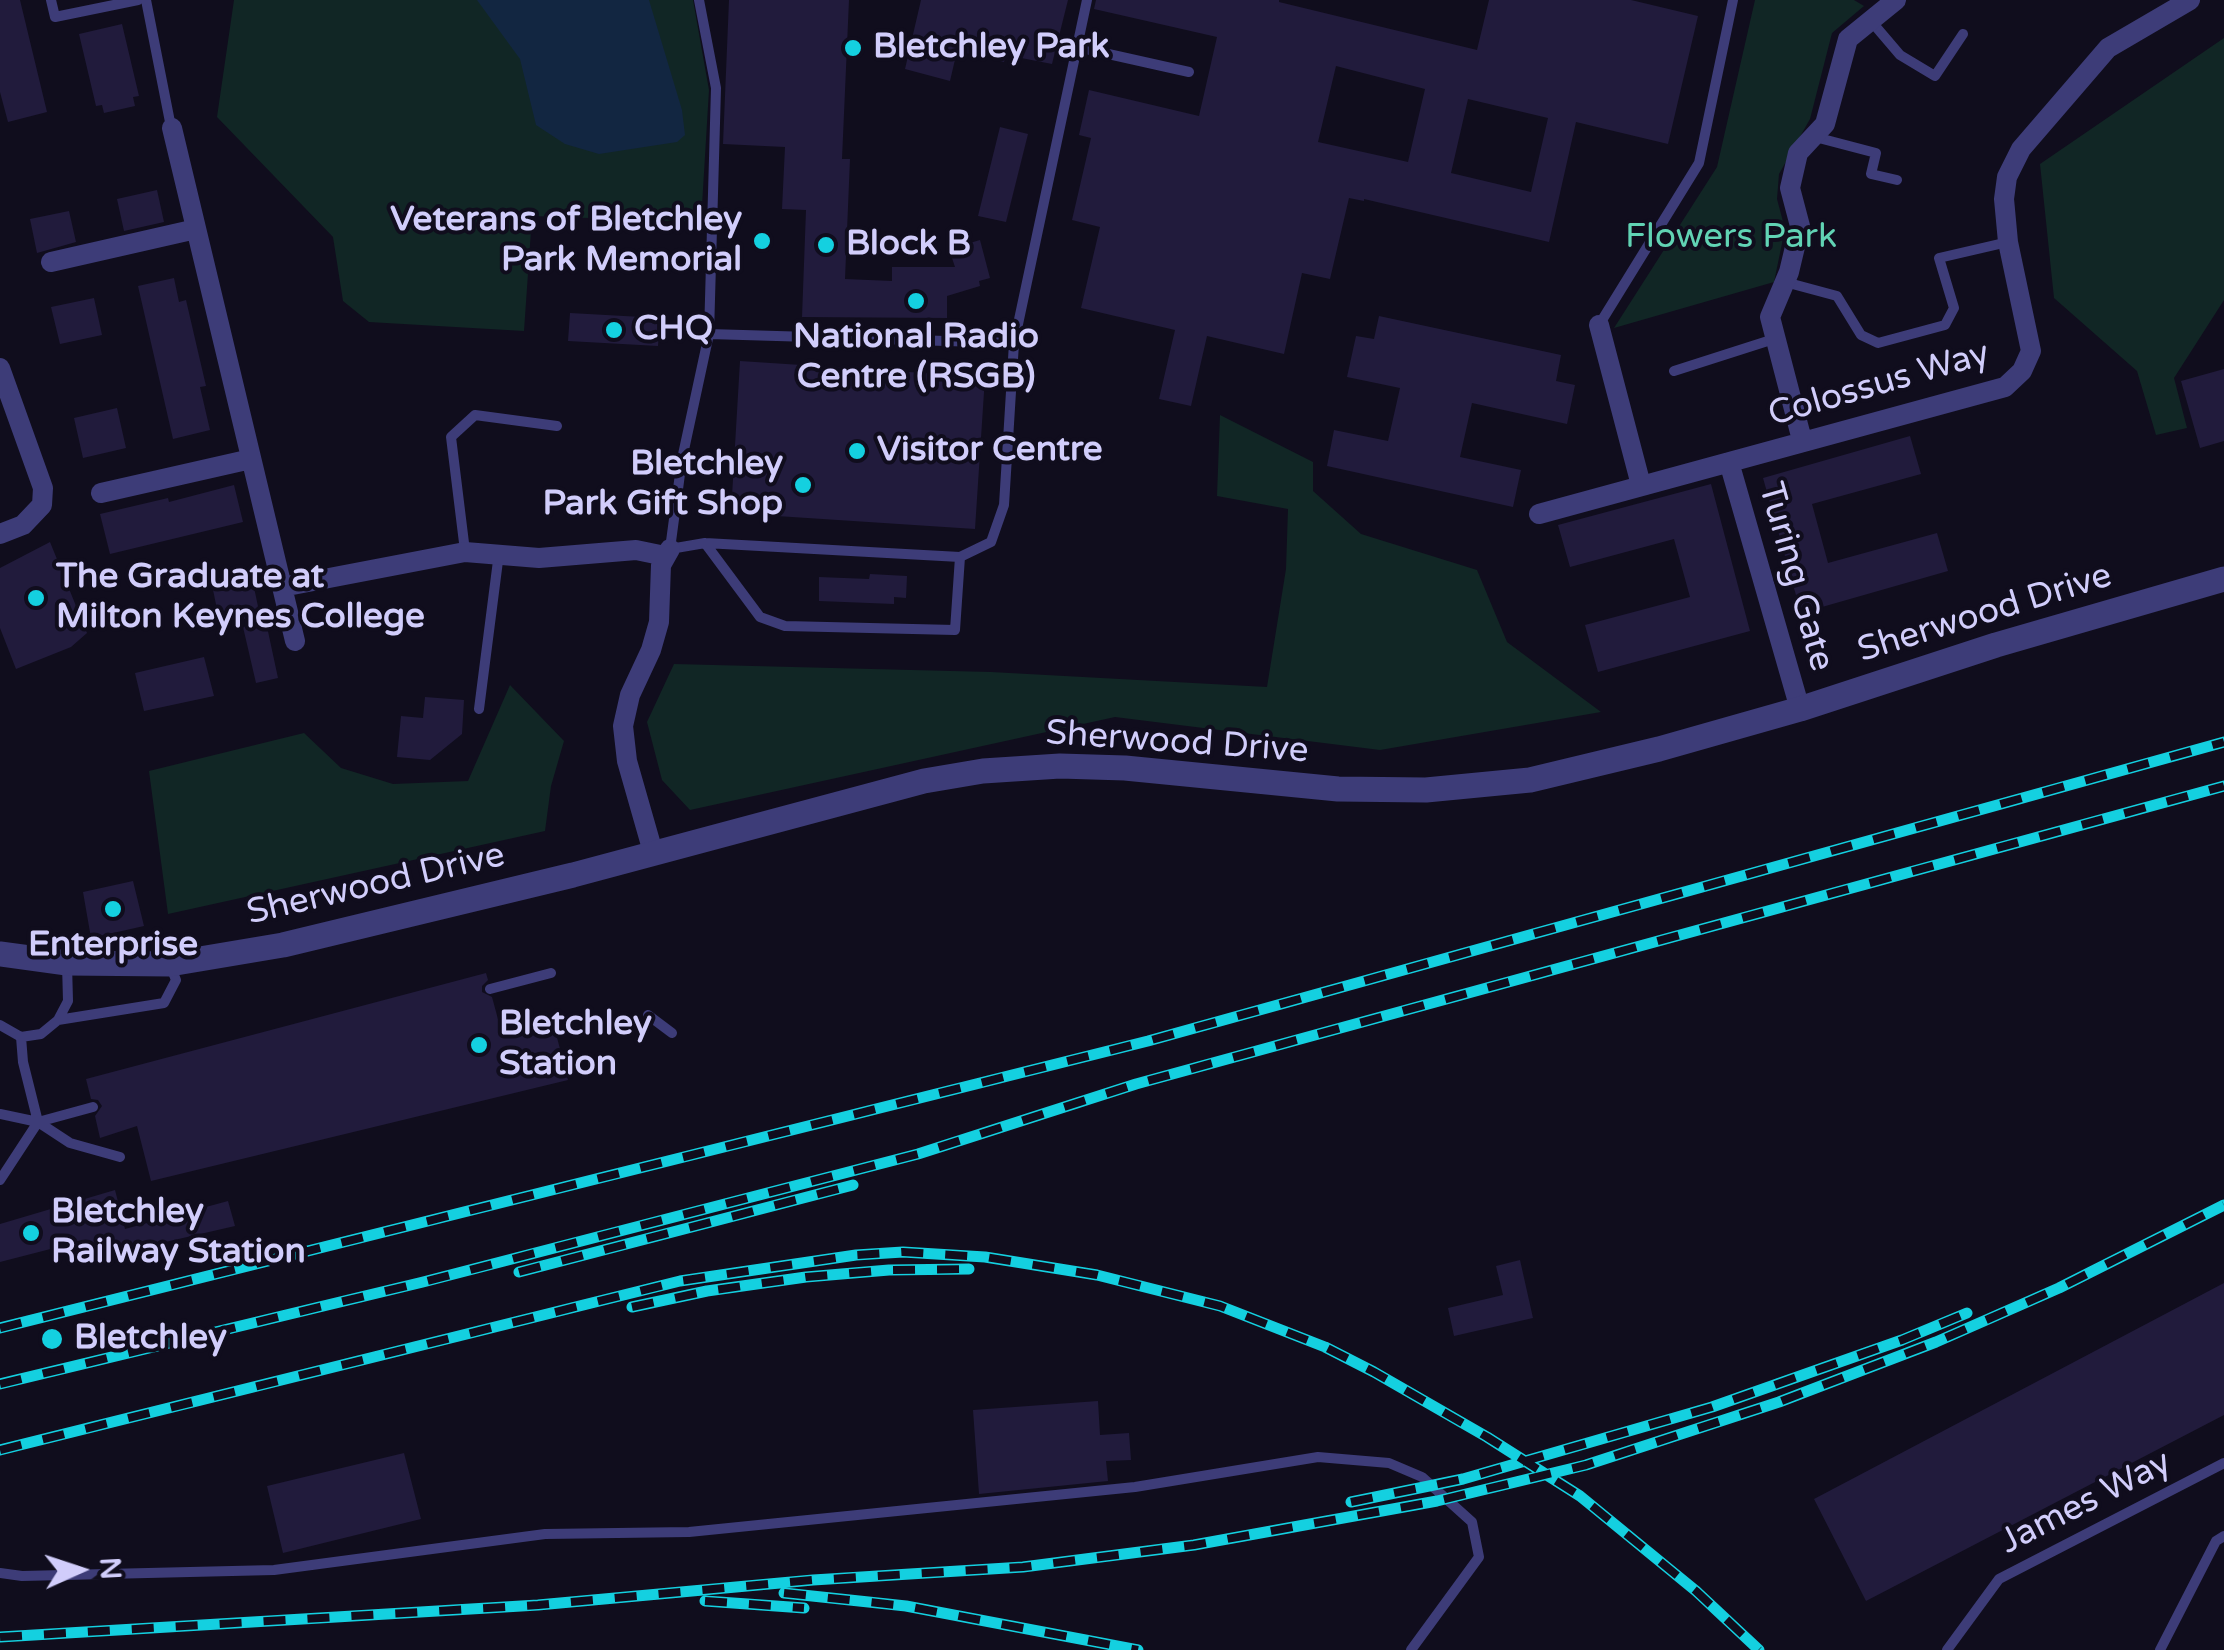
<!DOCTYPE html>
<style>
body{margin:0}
#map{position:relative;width:2224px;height:1650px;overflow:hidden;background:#100d1d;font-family:"Varela Round",sans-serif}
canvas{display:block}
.north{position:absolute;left:30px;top:1520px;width:100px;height:100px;-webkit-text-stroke:8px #100d1d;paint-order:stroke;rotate:87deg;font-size:28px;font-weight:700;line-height:40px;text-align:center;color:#d1cdfb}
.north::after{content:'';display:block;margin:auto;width:35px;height:45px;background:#d1cdfb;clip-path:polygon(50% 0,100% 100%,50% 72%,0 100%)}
</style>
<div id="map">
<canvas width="2224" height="1650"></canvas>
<div class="north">N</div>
</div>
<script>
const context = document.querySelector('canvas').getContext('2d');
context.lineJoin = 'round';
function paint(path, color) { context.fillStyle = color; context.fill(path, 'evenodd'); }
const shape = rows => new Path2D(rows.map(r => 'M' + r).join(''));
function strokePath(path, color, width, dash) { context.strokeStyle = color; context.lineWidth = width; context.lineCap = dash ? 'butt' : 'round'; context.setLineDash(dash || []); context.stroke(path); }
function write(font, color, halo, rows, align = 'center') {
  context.font = font + ' "Varela Round",sans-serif'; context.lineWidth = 8; context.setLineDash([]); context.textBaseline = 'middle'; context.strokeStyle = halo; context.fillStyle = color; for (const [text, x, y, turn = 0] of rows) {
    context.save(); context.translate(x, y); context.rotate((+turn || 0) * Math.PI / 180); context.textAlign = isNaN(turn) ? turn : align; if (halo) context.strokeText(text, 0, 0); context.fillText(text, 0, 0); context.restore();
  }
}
paint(shape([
 [234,0,693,0,709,90,701,222,532,216,524,331,369,322,343,301,333,237,217,117],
 [1755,0,1854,0,1864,6,1832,33,1810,119,1779,174,1777,199,1785,229,1774,282,1614,328,1717,167],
 [2224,38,2224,300,2174,378,2187,428,2156,435,2137,371,2054,298,2040,164],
 [1220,415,1313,462,1313,491,1361,534,1477,570,1507,642,1601,712,1380,750,1115,717,690,810,662,780,647,722,674,664,991,672,1267,687,1286,569,1288,509,1217,496],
 [510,685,564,741,551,786,545,831,168,914,149,771,304,733,341,768,393,784,468,781]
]), '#112625');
paint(shape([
 [477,0,649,0,682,110,685,135,677,142,599,154,565,144,536,125,520,59]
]), '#122641');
paint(shape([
 [0,0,20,0,47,112,8,122,0,92],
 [729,0,849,0,842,159,850,159,845,279,892,281,892,267,955,267,949,249,980,240,990,278,979,281,980,286,947,296,947,318,802,317,806,210,782,209,785,147,723,144],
 [921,0,1068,0,1052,64,1006,55,1004,62,957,51,950,81,905,69],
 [1096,0,1279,0,1279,2,1477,50,1489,0,1631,0,1698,16,1668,144,1576,122,1549,242,1364,199,1364,201,1349,198,1330,279,1302,273,1284,354,1207,336,1191,406,1159,399,1175,330,1081,308,1100,227,1072,220,1091,138,1079,135,1089,90,1199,116,1217,37,1094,9],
 [1336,66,1425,89,1408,162,1318,142],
 [1468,99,1548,118,1531,192,1451,173],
 [122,24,139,96,133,97,135,106,104,113,102,105,96,106,79,34],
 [1000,127,1028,134,1006,222,978,216],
 [157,190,164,222,124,231,117,199],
 [69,211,76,242,37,253,30,219],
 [174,278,179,302,186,300,199,356,206,386,200,387,210,430,173,439,138,286],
 [94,298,102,335,60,344,51,307],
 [570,313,660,318,658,346,568,341],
 [1379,316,1561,355,1556,381,1575,385,1567,424,1472,403,1460,457,1521,470,1513,507,1327,466,1334,430,1388,441,1400,388,1347,377,1356,336,1374,339],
 [740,361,985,377,975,529,731,513],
 [2224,369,2224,441,2200,448,2181,381],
 [117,408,126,448,83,458,74,418],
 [1910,436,1921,474,1812,504,1828,563,1937,533,1948,571,1801,613,1763,478],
 [1711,484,1750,631,1598,672,1585,625,1690,597,1674,539,1570,567,1558,525],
 [234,485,243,522,110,554,100,514,168,498,169,502],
 [50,542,87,633,71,647,16,669,0,628,0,568],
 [251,573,260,616,220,624,211,580],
 [870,574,907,576,906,598,894,597,894,604,819,601,819,577,869,579],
 [266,622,278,678,256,683,243,627],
 [204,657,214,696,144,711,135,673],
 [425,697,464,700,462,734,430,760,397,757,401,716,423,718],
 [133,881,144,926,91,938,83,892],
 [486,973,488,980,482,986,482,992,492,997,502,1034,553,1022,568,1080,151,1181,137,1126,100,1138,95,1116,102,1106,98,1100,91,1099,86,1079],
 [115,1190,125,1229,228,1201,235,1226,70,1264,66,1245,0,1262,0,1224],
 [1520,1260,1533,1318,1454,1336,1448,1308,1503,1295,1496,1266],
 [2224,1283,2224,1415,1866,1601,1814,1499],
 [1098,1401,1100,1435,1129,1433,1131,1460,1106,1461,1108,1481,979,1494,973,1410],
 [404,1453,421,1519,283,1553,267,1486]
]), '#211b3c');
strokePath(shape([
 [51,0,55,17,138,0],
 [146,0,171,127],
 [699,0,716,88,709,334,682,459,670,549,705,543,960,557,991,542,1004,505,1014,343,1087,0],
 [1871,21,1900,55,1935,76,1963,34],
 [1077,47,1189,72],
 [1815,137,1876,153,1871,174,1897,180],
 [1785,282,1837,296,1861,335,1878,343,1945,325,1954,308,1939,258,2008,242],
 [1599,325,1699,163,1733,0],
 [709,334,1014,343],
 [1674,371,1774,339],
 [705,543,760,617,785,626,955,630,960,557],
 [465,551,451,437,475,415,557,426],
 [479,709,499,553],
 [490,989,551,973],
 [648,1015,672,1033],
 [58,1020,164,1003,176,980,170,965],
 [0,1025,21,1037,41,1034,58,1020,68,1001,67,964],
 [21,1037,23,1062,38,1122],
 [0,1114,38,1122,70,1143,120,1157],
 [0,1180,38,1122,93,1107],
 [0,1573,22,1576,274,1570,545,1534,689,1532,1135,1487,1318,1457,1389,1463,1422,1477,1472,1522,1479,1557,1411,1650],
 [1947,1650,1999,1579,2224,1463],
 [2160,1650,2216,1541,2224,1536]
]), '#3d3c78', 10);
strokePath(shape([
 [172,128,295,641],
 [51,262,196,229],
 [1599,325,1641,485],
 [0,368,43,488,42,505,23,525,0,534],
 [1802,440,1770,317,1789,272,1800,226,1790,188,1798,153,1825,124,1848,39,1896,0],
 [1729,462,1800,709],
 [101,493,251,459],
 [1539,514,2005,387,2022,371,2031,351,2008,242,2004,199,2007,177,2021,149,2108,48,2190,0],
 [282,587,465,552,539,558,636,550,665,556],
 [653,852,627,761,623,726,630,695,651,650,659,622,661,565,670,549]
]), '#3d3c78', 20);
strokePath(shape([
 [0,954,67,963,170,964,283,945,573,875,924,781,983,771,1060,766,1125,768,1338,789,1426,790,1530,780,1659,749,1800,709,1996,645,2224,579]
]), '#3d3c78', 25);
const rail = shape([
 [519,1272,853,1185],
 [632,1307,707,1291,806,1277,889,1270,969,1269],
 [0,1328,1148,1041,2224,742],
 [0,1384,423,1282,918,1154,1136,1084,2224,786],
 [0,1450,680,1281,856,1255,903,1252,985,1257,1097,1275,1220,1306,1325,1347,1374,1372,1487,1437,1580,1496,1696,1591,1759,1650],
 [1351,1502,1463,1479,1712,1407,1902,1340,1967,1313],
 [784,1593,906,1606,1138,1650],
 [705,1601,804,1608],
 [0,1637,538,1605,813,1580,1023,1567,1194,1545,1437,1501,1586,1465,1779,1402,1936,1342,2059,1288,2224,1205]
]);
strokePath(rail, '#14d0e0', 11);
strokePath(rail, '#100d1d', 8, [22]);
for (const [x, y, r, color] of [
 [853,48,10,"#14d0e0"],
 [762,241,10,"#14d0e0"],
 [826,245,10,"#14d0e0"],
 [916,301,10,"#14d0e0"],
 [614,330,10,"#14d0e0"],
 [857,451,10,"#14d0e0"],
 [803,485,10,"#14d0e0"],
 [36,598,10,"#14d0e0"],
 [113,909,10,"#14d0e0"],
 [479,1045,10,"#14d0e0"],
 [31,1233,10,"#14d0e0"],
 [52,1339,12,"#14d0e0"]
]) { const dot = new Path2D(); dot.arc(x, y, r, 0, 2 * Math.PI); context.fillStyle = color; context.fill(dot); strokePath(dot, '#100d1d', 4); }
write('bold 35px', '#d1cdfb', '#100d1d', [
 ["Bletchley Park",873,48],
 ["Veterans of Bletchley",742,221,"right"],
 ["Park Memorial",742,261,"right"],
 ["Block B",846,245],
 ["CHQ",634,330],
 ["National Radio",916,338,"center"],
 ["Centre (RSGB)",916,378,"center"],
 ["Visitor Centre",877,451],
 ["Bletchley",783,465,"right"],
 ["Park Gift Shop",783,505,"right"],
 ["The Graduate at",56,578],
 ["Milton Keynes College",56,618],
 ["Enterprise",113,946,"center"],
 ["Bletchley",499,1025],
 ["Station",499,1065],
 ["Bletchley",51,1213],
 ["Railway Station",51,1253],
 ["Bletchley",74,1339]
], 'left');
write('35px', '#61d3b4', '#100d1d', [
 ["Flowers Park",1731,238]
]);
write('35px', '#d1cdfb', '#100d1d', [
 ["Colossus Way",1879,385,-16],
 ["Turing Gate",1795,577,74],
 ["Sherwood Drive",1985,614,-17],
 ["Sherwood Drive",1177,743,4],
 ["Sherwood Drive",376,885,-13],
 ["James Way",2086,1503,-27]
]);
</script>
